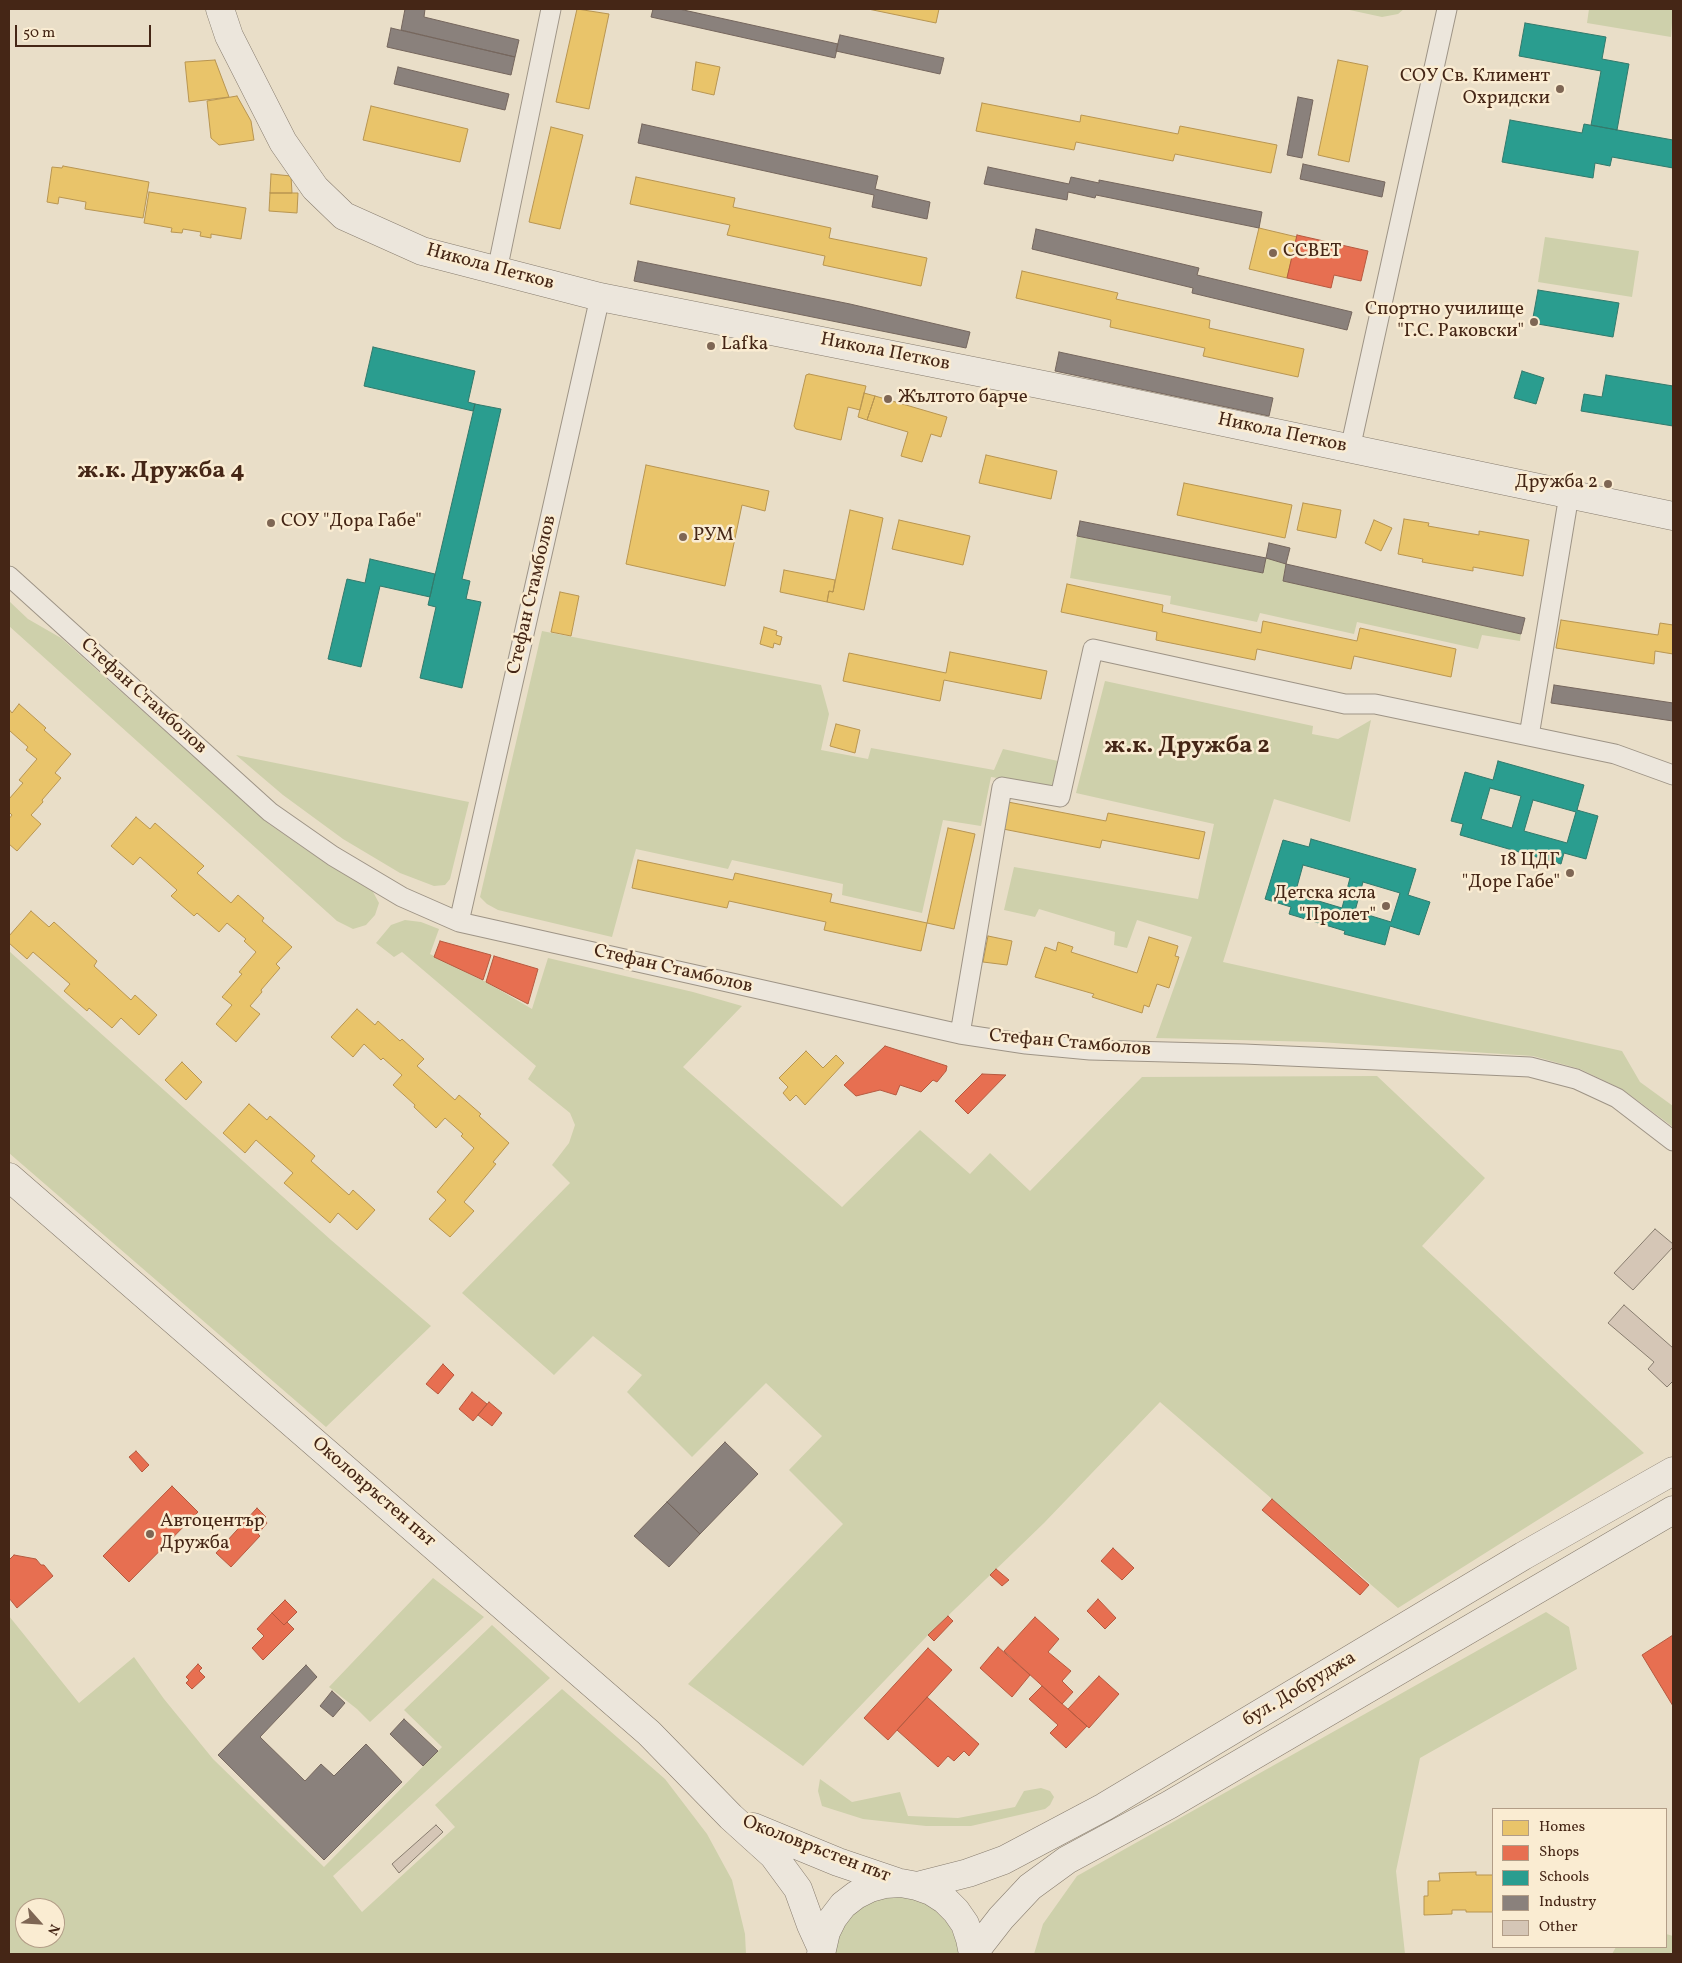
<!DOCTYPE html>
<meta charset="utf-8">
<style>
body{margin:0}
#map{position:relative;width:1682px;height:1963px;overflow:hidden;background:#e9dec8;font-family:Vollkorn,serif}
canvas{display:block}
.frame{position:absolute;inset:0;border:10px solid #452616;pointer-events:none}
.legend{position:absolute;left:1492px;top:1808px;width:175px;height:140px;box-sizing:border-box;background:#faecd2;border:1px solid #b29d87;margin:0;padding:6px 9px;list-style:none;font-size:15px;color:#452616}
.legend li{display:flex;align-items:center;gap:10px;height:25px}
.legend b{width:25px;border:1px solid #b29d87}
.north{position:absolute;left:15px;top:1898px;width:50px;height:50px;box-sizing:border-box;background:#faecd2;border:1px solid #b29d87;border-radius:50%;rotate:116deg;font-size:14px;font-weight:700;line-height:20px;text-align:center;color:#452616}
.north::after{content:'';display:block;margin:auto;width:18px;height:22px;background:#7e6654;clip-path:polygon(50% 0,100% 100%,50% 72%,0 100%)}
.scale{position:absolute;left:15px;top:25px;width:136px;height:22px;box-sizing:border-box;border:2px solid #452616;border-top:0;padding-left:6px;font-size:15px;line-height:18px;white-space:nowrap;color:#452616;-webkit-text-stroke:4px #faecd2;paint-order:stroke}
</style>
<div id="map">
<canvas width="1682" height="1963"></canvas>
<div class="frame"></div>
<ul class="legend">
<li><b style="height:14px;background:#e9c46a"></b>Homes</li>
<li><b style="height:14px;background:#e76f51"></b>Shops</li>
<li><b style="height:14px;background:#2a9d8f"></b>Schools</li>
<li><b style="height:14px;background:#8a817c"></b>Industry</li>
<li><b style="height:14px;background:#d5c6b6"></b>Other</li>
</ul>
<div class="north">N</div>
<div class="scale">50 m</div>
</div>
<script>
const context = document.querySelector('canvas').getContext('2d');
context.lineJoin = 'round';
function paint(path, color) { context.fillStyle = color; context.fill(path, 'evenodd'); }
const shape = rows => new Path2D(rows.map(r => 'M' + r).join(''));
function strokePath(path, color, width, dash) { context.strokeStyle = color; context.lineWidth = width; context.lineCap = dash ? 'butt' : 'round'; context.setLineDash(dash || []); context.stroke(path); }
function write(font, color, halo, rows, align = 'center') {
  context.font = font + ' Vollkorn,serif'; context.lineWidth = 5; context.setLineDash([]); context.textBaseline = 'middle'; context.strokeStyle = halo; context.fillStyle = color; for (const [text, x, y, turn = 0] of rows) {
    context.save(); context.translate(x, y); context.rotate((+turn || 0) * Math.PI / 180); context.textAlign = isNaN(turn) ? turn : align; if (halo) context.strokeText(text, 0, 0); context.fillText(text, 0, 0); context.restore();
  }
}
paint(shape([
 [1345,9,1404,9,1398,14,1382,17],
 [1589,9,1673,9,1671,37,1587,23],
 [1545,237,1639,251,1632,297,1538,282],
 [1077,536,1263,573,1266,558,1286,564,1283,581,1521,634,1520,641,1482,635,1478,649,1357,622,1354,634,1260,613,1257,622,1170,604,1171,596,1070,578],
 [9,601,28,619,61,638,269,824,327,864,372,890,379,903,375,915,366,925,353,929,337,921,9,626],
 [542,631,821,685,829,714,821,750,868,759,871,748,994,770,1003,749,1058,761,1052,786,991,777,981,826,943,820,922,913,842,895,843,884,732,860,728,869,636,849,612,937,498,910,487,904,480,897],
 [1105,681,1313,726,1312,734,1338,739,1371,720,1350,822,1274,799,1223,962,1622,1051,1640,1082,1673,1106,1673,1127,1622,1089,1580,1069,1533,1056,1319,1042,1156,1038,1192,937,1137,920,1127,948,1114,945,1115,932,1039,909,1035,917,1004,910,1014,867,1198,899,1214,824,1076,793],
 [236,755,469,802,450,879,445,885,434,886,400,873,343,839,283,795],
 [405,920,421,922,439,929,430,954,486,982,532,1009,548,958,693,992,742,1006,683,1067,842,1207,920,1130,970,1174,990,1153,1030,1191,1142,1077,1377,1076,1485,1178,1422,1246,1644,1453,1398,1608,1160,1402,1044,1523,928,1635,803,1766,688,1684,843,1524,789,1470,822,1436,766,1383,692,1457,627,1392,642,1375,593,1336,554,1375,462,1293,570,1183,552,1165,569,1143,575,1125,570,1113,528,1079,536,1066,402,952,394,957,376,943,391,925],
 [9,951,331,1240,431,1326,326,1427,9,1153],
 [433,1578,484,1617,370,1722,357,1709,329,1687],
 [1546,1612,1569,1627,1577,1669,1420,1758,1396,1871,1405,1954,1034,1954,1043,1924,1077,1876],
 [9,1616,79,1703,134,1657,164,1699,213,1759,324,1867,442,1747,404,1710,492,1625,550,1678,333,1876,362,1912,455,1827,435,1805,562,1689,665,1779,707,1834,732,1880,745,1934,746,1954,9,1954],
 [25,1908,55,1908,55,1938,25,1938],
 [820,1779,852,1802,900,1792,908,1816,958,1818,1015,1807,1024,1791,1041,1788,1050,1791,1054,1797,1050,1805,1045,1809,971,1826,926,1826,863,1819,822,1806,818,1791],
 [888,1897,905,1897,923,1902,937,1911,949,1925,957,1941,959,1954,833,1954,837,1937,852,1914,868,1903],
 [1666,1934,1673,1936,1673,1954,1612,1954,1616,1947,1666,1947]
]), '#ced0ab');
const homes = shape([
 [577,9,609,14,589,109,556,102,577,9],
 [868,9,939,9,936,23,868,9],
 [215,60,229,97,189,102,185,62,215,60],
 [1338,60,1368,66,1349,162,1318,155,1338,60],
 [696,62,720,67,714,95,692,90,696,62],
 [237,96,251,121,254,140,219,145,211,138,207,101,237,96],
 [982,103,1080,122,1081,115,1178,134,1180,126,1277,145,1271,173,1175,154,1173,161,1076,142,1074,150,976,131,982,103],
 [371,106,468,129,460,162,363,140,371,106],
 [551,127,583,135,560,229,529,222,551,127],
 [63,166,149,182,143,218,85,209,86,202,59,197,58,204,47,202,52,167,62,168,63,166],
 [271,174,291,176,292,193,270,193,271,174],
 [636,177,735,198,733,207,831,228,829,238,927,258,921,286,823,265,825,256,727,235,730,225,630,204,636,177],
 [149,192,246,208,241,239,211,234,211,238,200,236,201,232,183,229,182,233,171,232,172,228,144,223,149,192],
 [270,193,298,193,297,213,269,211,270,193],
 [1259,228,1297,237,1287,278,1249,269,1259,228],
 [1022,271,1118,293,1116,299,1210,320,1209,328,1304,349,1298,377,1203,356,1205,348,1110,327,1111,320,1016,298,1022,271],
 [809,374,866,386,860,410,848,407,841,440,796,429,794,426,806,375,809,374],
 [864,393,875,396,867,420,858,417,864,393],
 [875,396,947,417,941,437,931,434,922,462,901,456,908,432,867,420,875,396],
 [986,455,1057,471,1051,499,979,483,986,455],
 [646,465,769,491,765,511,742,505,725,586,626,564,646,465],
 [1184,483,1292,505,1285,538,1177,515,1184,483],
 [1303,503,1341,510,1336,538,1297,530,1303,503],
 [850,510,883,518,864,610,827,602,829,591,833,592,850,510],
 [1404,519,1429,523,1428,526,1479,535,1479,531,1529,540,1523,576,1473,567,1473,571,1422,562,1423,559,1398,554,1404,519],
 [899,520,970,536,963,565,892,549,899,520],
 [1374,520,1392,528,1381,551,1365,543,1374,520],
 [784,570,835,580,833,592,829,591,827,602,780,592,784,570],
 [1067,584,1163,605,1162,612,1261,633,1263,621,1357,641,1360,628,1456,649,1451,677,1354,656,1351,669,1257,649,1255,660,1156,640,1157,632,1061,612,1067,584],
 [560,592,579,596,571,636,551,632,560,592],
 [1561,620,1658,635,1660,623,1673,625,1673,654,1655,651,1654,664,1556,648,1561,620],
 [764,627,777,631,776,635,782,637,780,645,774,643,773,648,760,644,764,627],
 [950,652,1047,671,1041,699,944,680,940,701,843,681,849,653,946,673,950,652],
 [19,704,46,728,44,730,71,754,55,773,61,778,42,800,43,802,31,815,41,824,17,851,9,844,9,819,12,815,9,812,9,799,23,783,19,780,37,759,26,750,28,747,10,731,9,732,9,709,12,713,19,704],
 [836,724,860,730,855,753,830,746,836,724],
 [1008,802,1106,821,1108,813,1205,832,1199,859,1102,840,1100,848,1003,829,1008,802],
 [136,817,150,829,155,823,204,866,197,873,231,903,238,895,264,918,262,921,292,947,276,964,280,968,261,990,262,992,250,1006,260,1014,236,1042,216,1024,232,1005,222,997,242,974,239,972,256,952,244,941,246,939,227,923,219,932,197,913,194,916,171,896,177,890,140,857,133,865,111,846,136,817],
 [948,828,975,834,954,929,927,923,948,828],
 [638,860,733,880,735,873,832,894,830,902,927,923,921,951,824,930,826,922,729,901,727,908,632,888,638,860],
 [31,911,49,927,54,922,97,961,94,966,131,1000,135,995,157,1015,139,1035,121,1018,112,1028,89,1008,87,1011,64,991,70,984,33,952,27,959,9,943,9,936,31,911],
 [988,936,1012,941,1007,965,983,962,988,936],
 [1149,937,1178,946,1175,956,1179,957,1169,988,1157,984,1149,1007,1144,1005,1142,1013,1092,997,1094,994,1035,977,1045,947,1056,951,1058,942,1073,947,1071,952,1137,973,1149,937],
 [357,1009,375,1025,378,1021,400,1041,402,1039,424,1059,417,1066,455,1100,459,1095,481,1114,479,1116,509,1143,493,1162,496,1164,464,1202,474,1211,450,1237,429,1219,446,1200,437,1192,474,1148,461,1136,463,1134,445,1118,436,1128,414,1107,415,1105,393,1085,402,1075,383,1058,381,1060,364,1044,353,1057,331,1037,357,1009],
 [806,1051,823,1068,836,1055,844,1063,805,1105,796,1095,790,1101,783,1093,788,1087,779,1078,806,1051],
 [182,1062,202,1082,186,1100,165,1080,182,1062],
 [249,1104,267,1120,270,1116,315,1156,311,1161,349,1195,353,1190,375,1210,357,1230,338,1213,330,1223,284,1183,293,1173,256,1140,245,1153,223,1133,249,1104],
 [1476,1872,1476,1875,1493,1875,1493,1912,1466,1912,1466,1910,1452,1910,1452,1914,1424,1915,1424,1896,1428,1896,1428,1881,1440,1881,1439,1873,1476,1872]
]);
paint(homes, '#e9c46a');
strokePath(homes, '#b89551', 1);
const shops = shape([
 [1297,235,1368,251,1361,281,1334,275,1331,288,1287,278,1297,235],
 [440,941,491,955,483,980,434,957,440,941],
 [494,956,538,969,528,1004,486,982,494,956],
 [885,1046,947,1066,946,1071,937,1082,933,1080,921,1092,900,1085,896,1095,880,1090,856,1096,844,1085,885,1046],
 [982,1074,1006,1075,968,1114,955,1101,982,1074],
 [443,1364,454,1375,438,1394,426,1384,443,1364],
 [472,1392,487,1404,473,1421,459,1409,472,1392],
 [489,1402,502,1413,492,1426,478,1415,489,1402],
 [136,1451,149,1465,142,1472,129,1457,136,1451],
 [172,1486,198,1512,129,1582,103,1556,172,1486],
 [1272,1499,1369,1585,1360,1595,1262,1510,1272,1499],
 [257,1508,266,1517,264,1519,267,1523,258,1534,260,1536,231,1567,216,1553,257,1508],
 [1113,1548,1134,1568,1122,1580,1101,1561,1113,1548],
 [14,1555,36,1559,41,1565,44,1565,53,1576,17,1608,9,1598,9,1560,14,1555],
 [996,1569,1009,1580,1002,1586,990,1575,996,1569],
 [1098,1599,1116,1618,1105,1629,1087,1611,1098,1599],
 [285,1600,297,1612,284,1625,272,1613,285,1600],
 [272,1613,284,1625,287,1622,294,1629,263,1660,252,1648,264,1636,257,1629,272,1613],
 [948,1616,953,1621,934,1641,928,1635,948,1616],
 [1035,1617,1059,1639,1048,1652,1071,1671,1062,1681,1073,1692,1062,1704,1004,1651,1035,1617],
 [1673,1635,1673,1706,1642,1655,1673,1635],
 [998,1647,1030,1675,1012,1697,980,1668,998,1647],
 [928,1648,952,1670,888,1740,864,1718,928,1648],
 [198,1664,202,1668,199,1671,205,1677,192,1689,186,1683,189,1680,186,1677,198,1664],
 [1099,1676,1119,1694,1089,1728,1068,1709,1099,1676],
 [1042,1686,1087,1726,1066,1748,1050,1733,1058,1725,1029,1699,1042,1686],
 [927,1697,979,1744,969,1756,964,1751,954,1761,948,1756,938,1767,897,1730,927,1697]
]);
paint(shops, '#e76f51');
strokePath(shops, '#b6593f', 1);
const schools = shape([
 [1525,23,1606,37,1602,59,1629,64,1617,130,1591,125,1601,71,1519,56,1525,23],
 [1510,120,1582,133,1584,124,1673,140,1673,168,1612,157,1610,166,1595,163,1593,178,1502,162,1510,120],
 [1538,290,1619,303,1613,337,1532,323,1538,290],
 [373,347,475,371,468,402,475,404,473,411,364,386,373,347],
 [1522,371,1544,378,1536,404,1514,398,1522,371],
 [1606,375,1673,386,1673,426,1581,411,1584,394,1602,397,1606,375],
 [475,404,501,409,462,579,470,581,466,599,481,602,462,688,420,678,436,607,428,605,475,404],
 [370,559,435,574,430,597,380,586,361,667,328,659,347,579,365,583,370,559],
 [1498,761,1584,785,1577,810,1598,816,1586,859,1564,853,1561,864,1460,835,1463,824,1451,821,1465,772,1493,780,1498,761],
 [1490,788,1521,796,1512,828,1481,819,1490,788],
 [1533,800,1576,812,1567,843,1524,831,1533,800],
 [1311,839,1416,869,1408,895,1430,902,1419,935,1390,926,1385,945,1344,934,1345,931,1289,914,1291,907,1265,899,1283,840,1309,847,1311,839],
 [1303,865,1350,878,1342,908,1295,894,1303,865],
 [1363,882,1400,893,1391,922,1355,911,1363,882]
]);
paint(schools, '#2a9d8f');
strokePath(schools, '#32796b', 1);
const industry = shape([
 [405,9,425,9,424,17,519,40,515,57,401,30,405,9],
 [653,9,679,9,838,44,835,58,651,17,653,9],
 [391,28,515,57,511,75,387,47,391,28],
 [840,35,944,58,940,74,836,51,840,35],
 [398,67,509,94,505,110,394,84,398,67],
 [1298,97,1313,100,1302,158,1287,155,1298,97],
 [642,124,878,176,875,189,930,202,927,219,872,207,874,195,638,143,642,124],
 [1303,164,1385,182,1382,197,1300,179,1303,164],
 [988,167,1069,184,1071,177,1099,183,1099,180,1262,212,1259,228,1096,195,1095,198,1068,192,1067,200,984,184,988,167],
 [1036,229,1199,268,1197,275,1352,312,1347,330,1192,293,1193,288,1032,249,1036,229],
 [638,261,850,304,970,332,966,348,634,281,638,261],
 [1059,352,1273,398,1269,416,1055,371,1059,352],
 [1080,521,1266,558,1263,573,1077,536,1080,521],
 [1269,543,1290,548,1286,564,1266,558,1269,543],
 [1286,564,1525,618,1521,634,1283,581,1286,564],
 [1554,685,1673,703,1673,721,1551,703,1554,685],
 [725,1442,758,1474,700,1534,667,1502,725,1442],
 [667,1502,700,1534,669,1567,634,1536,667,1502],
 [306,1665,317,1677,260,1737,305,1781,321,1764,334,1776,366,1744,402,1782,324,1860,218,1755,306,1665],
 [332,1691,345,1703,333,1717,320,1706,332,1691],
 [404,1719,438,1751,423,1766,390,1734,404,1719]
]);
paint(industry, '#8a817c');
strokePath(industry, '#75665d', 1);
const building = shape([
 [1655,1229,1673,1244,1673,1247,1633,1290,1614,1273,1655,1229],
 [1624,1305,1673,1348,1673,1381,1667,1387,1648,1369,1654,1362,1608,1323,1624,1305],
 [436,1825,443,1832,399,1873,392,1864,436,1825]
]);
paint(building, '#d5c6b6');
strokePath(building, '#877c6e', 1);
const street = shape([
 [497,271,551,9],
 [1350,449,1447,9],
 [9,576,270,812,333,856,402,897,459,922,960,1034,1026,1044,1090,1050,1244,1054,1530,1067,1576,1079,1617,1098,1673,1141],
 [1529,736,1569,495],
 [459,922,600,297],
 [960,1034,1002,787,1060,797,1093,649,1345,704,1375,704,1615,754,1673,775]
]);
const secondary = shape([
 [220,9,229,36,283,142,315,188,344,216,422,251,600,297,1099,396,1673,516],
 [9,1177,649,1733,731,1817,773,1855,798,1889,811,1925,821,1947],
 [753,1827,838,1862,897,1882],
 [917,1886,968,1873,1004,1860,1104,1807,1523,1556,1673,1471],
 [821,1954,826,1932,833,1918,843,1905,856,1895,870,1888,885,1884,901,1883,917,1886,931,1891,945,1900,956,1911,965,1924,970,1939,973,1954],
 [973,1954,1001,1918,1030,1887,1067,1860,1169,1805,1673,1510]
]);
strokePath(street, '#9e9486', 21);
strokePath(secondary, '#877c6e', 29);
strokePath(street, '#ece6dc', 19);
strokePath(secondary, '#ece6dc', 28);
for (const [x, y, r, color] of [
 [1560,89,5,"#7e6654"],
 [1273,253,5,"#7e6654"],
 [1534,322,5,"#7e6654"],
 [711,346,5,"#7e6654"],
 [888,399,5,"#7e6654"],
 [1608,484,5,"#7e6654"],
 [271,523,5,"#7e6654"],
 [683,537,5,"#7e6654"],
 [1570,873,5,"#7e6654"],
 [1386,906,5,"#7e6654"],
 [150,1534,5,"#7e6654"]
]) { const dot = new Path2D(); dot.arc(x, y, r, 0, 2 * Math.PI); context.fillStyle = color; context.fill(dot); strokePath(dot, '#faecd2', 2); }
write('19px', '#452616', '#faecd2', [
 ["СОУ Св. Климент",1550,78,"right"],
 ["Охридски",1550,100,"right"],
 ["ССВЕТ",1283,253],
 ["Спортно училище",1524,311,"right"],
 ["\"Г.С. Раковски\"",1524,333,"right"],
 ["Lafka",721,346],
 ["Жълтото барче",898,399],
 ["Дружба 2",1598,484,"right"],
 ["СОУ \"Дора Габе\"",281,523],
 ["РУМ",693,537],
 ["18 ЦДГ",1560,862,"right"],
 ["\"Доре Габе\"",1560,884,"right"],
 ["Детска ясла",1376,895,"right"],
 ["\"Пролет\"",1376,917,"right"],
 ["Автоцентър",160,1523],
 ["Дружба",160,1545]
], 'left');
write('19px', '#452616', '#faecd2', [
 ["Никола Петков",490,268,15],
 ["Никола Петков",885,353,11],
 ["Никола Петков",1282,434,12],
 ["Стефан Стамболов",533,595,-77],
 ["Стефан Стамболов",143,697,42],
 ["Стефан Стамболов",673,970,13],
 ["Стефан Стамболов",1070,1044,5],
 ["Околовръстен път",373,1493,41],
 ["бул. Добруджа",1300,1690,-31],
 ["Околовръстен път",816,1850,21]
]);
write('bold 24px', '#452616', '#faecd2', [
 ["ж.к. Дружба 4",161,473],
 ["ж.к. Дружба 2",1187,748]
]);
</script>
